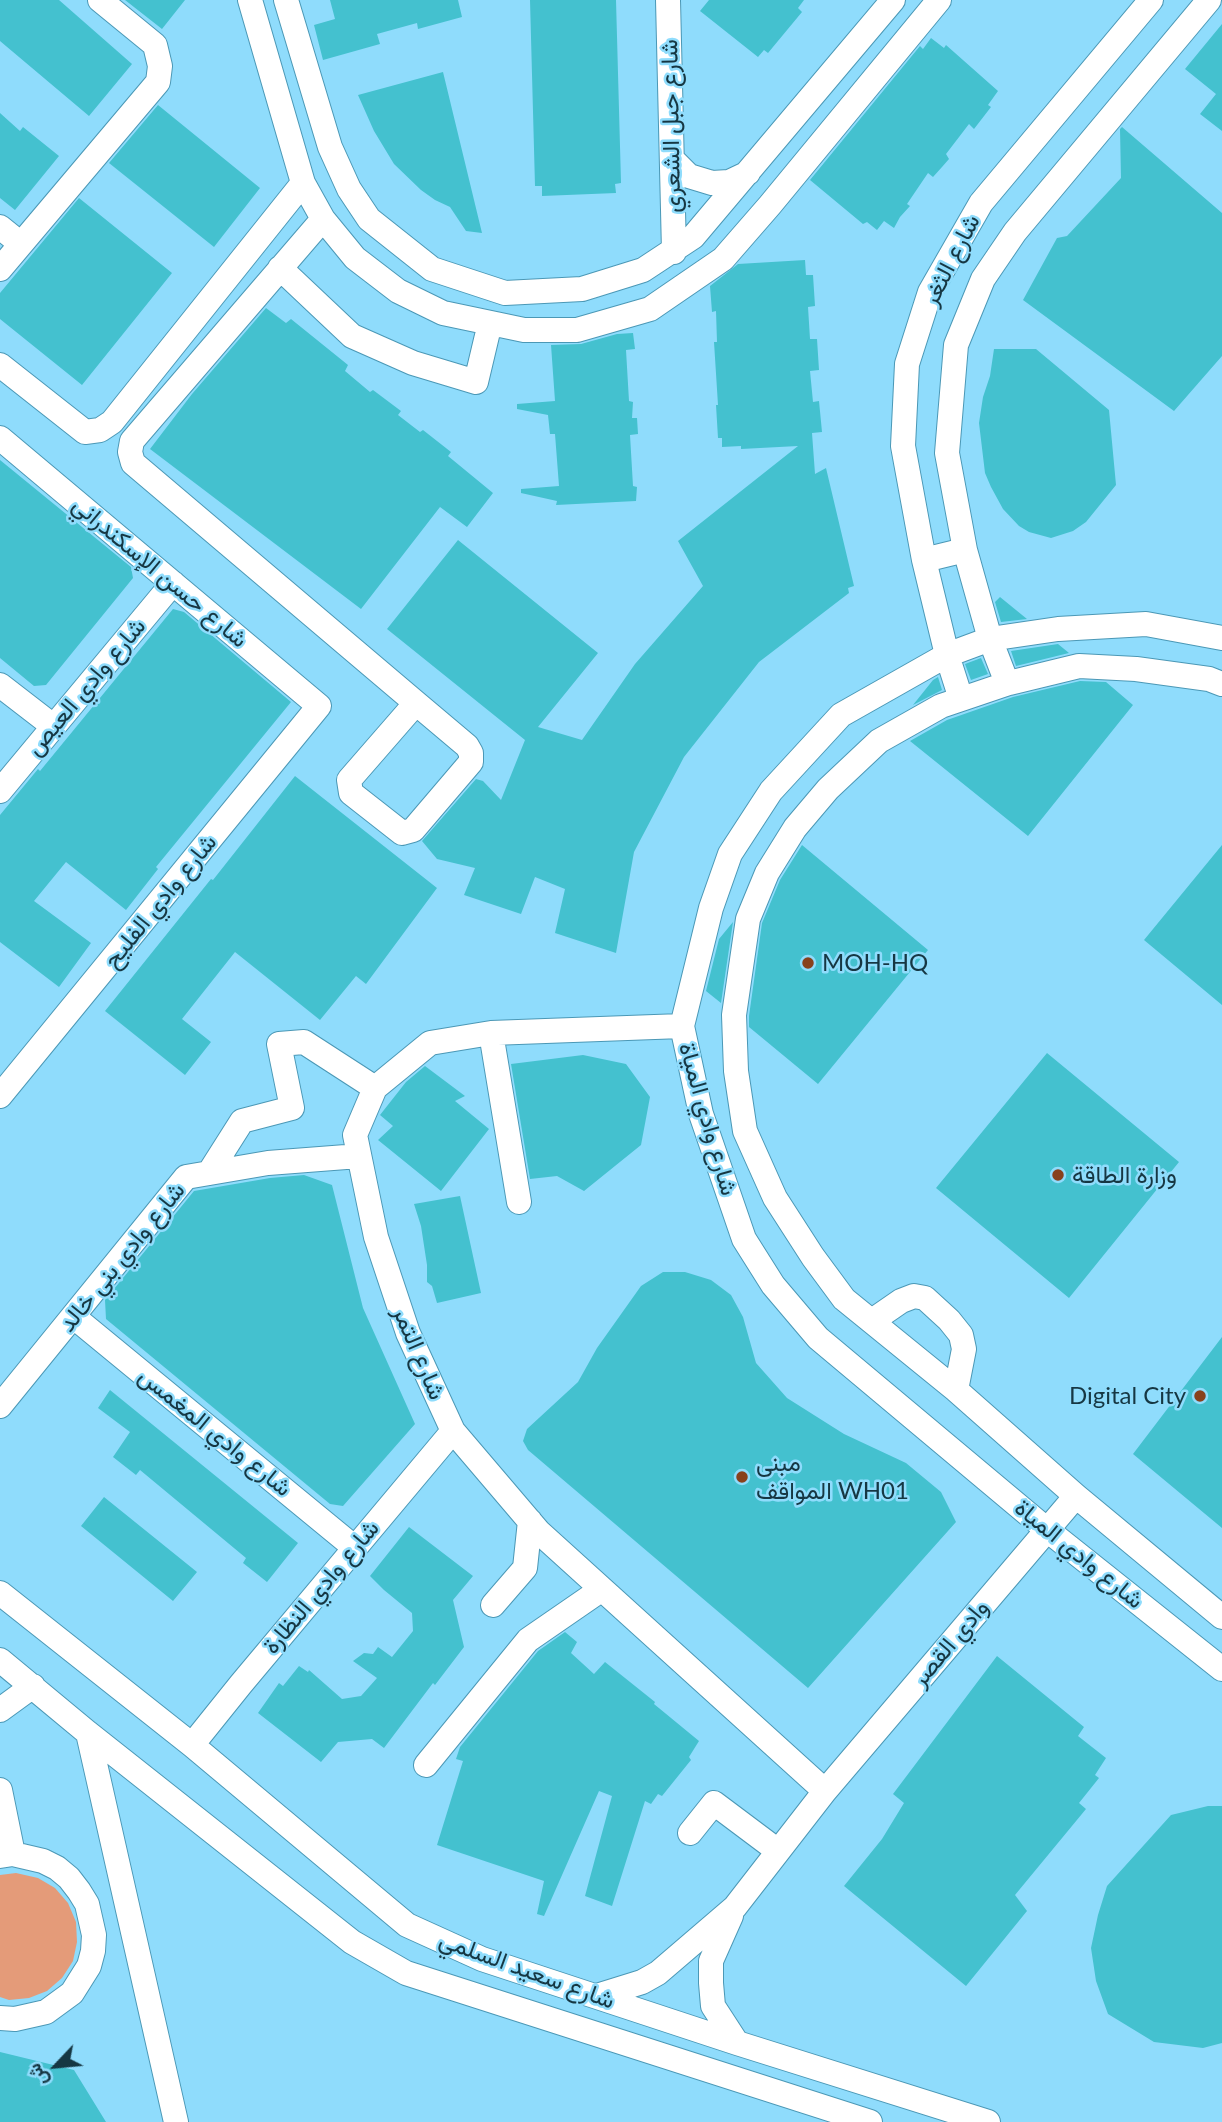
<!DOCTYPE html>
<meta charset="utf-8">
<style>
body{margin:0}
#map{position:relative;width:1222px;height:2122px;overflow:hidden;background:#8fdcfc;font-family:Lato,Vazirmatn,sans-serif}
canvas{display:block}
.north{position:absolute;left:21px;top:2031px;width:70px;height:70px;-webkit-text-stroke:5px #8fdcfc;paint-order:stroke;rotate:244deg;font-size:19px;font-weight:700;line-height:28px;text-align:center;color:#163743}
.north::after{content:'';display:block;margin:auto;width:24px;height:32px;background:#163743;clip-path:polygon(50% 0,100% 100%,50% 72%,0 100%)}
</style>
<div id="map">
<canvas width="1222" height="2122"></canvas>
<div class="north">ش</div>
</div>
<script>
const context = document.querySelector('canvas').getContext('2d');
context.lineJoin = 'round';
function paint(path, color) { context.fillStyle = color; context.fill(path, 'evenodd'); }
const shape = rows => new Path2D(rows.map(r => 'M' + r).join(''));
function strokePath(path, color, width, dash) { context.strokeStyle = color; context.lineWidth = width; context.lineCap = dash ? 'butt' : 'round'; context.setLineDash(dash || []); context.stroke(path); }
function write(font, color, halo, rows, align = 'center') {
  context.font = font + ' Lato,Vazirmatn,sans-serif'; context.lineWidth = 5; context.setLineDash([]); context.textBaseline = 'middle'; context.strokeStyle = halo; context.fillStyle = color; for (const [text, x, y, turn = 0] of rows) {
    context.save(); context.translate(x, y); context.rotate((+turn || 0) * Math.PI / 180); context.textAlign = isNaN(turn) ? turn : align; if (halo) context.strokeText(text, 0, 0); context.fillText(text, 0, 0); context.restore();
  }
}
paint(shape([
 [16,1873,38,1878,55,1888,68,1903,76,1922,77,1942,73,1961,62,1978,47,1991,29,1998,9,2000,0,1997,0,1875]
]), '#e49b79');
paint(shape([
 [0,0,59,0,132,64,89,116,0,41],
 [125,0,185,0,162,29],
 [330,0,458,0,462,17,418,29,417,23,377,34,380,44,323,60,314,25,335,19],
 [530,0,616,0,621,183,615,184,616,193,542,196,542,186,535,186],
 [709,0,804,0,798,8,802,12,768,53,764,50,758,57,700,11],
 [1222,24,1222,131,1200,114,1216,94,1185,69],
 [931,38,944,48,946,45,998,91,988,105,991,107,974,129,969,124,946,154,949,159,942,167,933,177,928,173,907,204,910,206,900,217,894,228,884,221,877,230,867,222,863,224,810,180,920,46,923,49],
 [443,72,482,233,466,231,450,207,435,200,421,190,394,164,374,131,358,95],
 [158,105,260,188,214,247,109,163],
 [0,113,20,131,23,127,59,156,15,210,0,198],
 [1122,127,1222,213,1222,356,1174,411,1023,300,1057,238,1067,236,1121,178,1120,129],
 [79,198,172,273,82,385,0,319,0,293],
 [805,260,806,275,813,275,815,306,808,307,810,339,817,339,819,370,810,371,813,402,819,401,822,432,812,433,815,474,826,468,854,586,848,588,849,593,759,662,684,757,634,852,616,953,555,933,565,889,535,877,521,914,464,895,475,868,437,859,422,841,476,779,483,781,501,800,525,740,387,629,458,540,598,653,538,727,582,740,635,664,703,586,678,541,798,446,741,449,741,446,722,447,722,438,718,438,716,405,718,405,714,342,717,342,716,311,712,312,710,286,738,264],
 [266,308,286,323,291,319,348,365,345,371,370,392,373,390,401,411,398,415,420,432,423,430,451,452,448,456,493,493,467,527,440,507,361,609,150,449,192,394],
 [633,333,635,349,626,350,629,401,633,402,632,418,637,418,638,434,630,435,633,486,637,487,636,501,556,505,557,501,521,493,521,489,559,486,555,434,550,434,548,415,517,409,517,404,555,401,551,345,581,344,617,334],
 [994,349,1036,349,1109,410,1116,485,1086,522,1073,531,1051,538,1029,532,1019,526,1003,509,991,487,985,473,979,423,983,397,990,376],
 [0,460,131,567,133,578,46,685,34,686,0,658],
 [1000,597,1027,619,1001,622,995,602],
 [173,609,184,612,291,702,156,867,158,869,126,910,66,862,34,901,91,943,59,987,0,942,0,815,38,769,40,771],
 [1058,644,1069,653,1016,666,1011,651],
 [981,658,988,674,971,680,965,664],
 [938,677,942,690,913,705,933,680],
 [1080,681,1106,682,1133,705,1028,836,910,741,947,720,1013,697],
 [295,776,437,888,366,984,356,976,320,1020,235,952,182,1019,211,1042,185,1075,105,1011,211,879,213,880],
 [802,845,928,950,818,1084,749,1027,749,1016,762,923,780,880],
 [1222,845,1222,1005,1144,940],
 [733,922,721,1003,706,991,719,939],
 [1047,1053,1179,1162,1069,1298,936,1188],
 [583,1055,626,1064,650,1097,641,1145,584,1191,557,1176,530,1179,511,1064],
 [425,1066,465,1096,455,1101,489,1129,441,1191,378,1140,393,1126,380,1115,406,1082],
 [304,1175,332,1185,363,1308,415,1424,343,1506,330,1504,106,1319,105,1300,194,1191,270,1178],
 [460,1196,481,1293,437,1303,432,1286,427,1282,427,1265,421,1226,414,1204],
 [663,1272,685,1272,711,1280,731,1295,743,1317,756,1363,787,1398,844,1434,906,1463,941,1492,956,1522,808,1688,528,1450,523,1441,527,1429,578,1382,597,1348,641,1286],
 [1222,1337,1222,1528,1133,1454],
 [110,1390,298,1543,267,1582,243,1563,246,1558,140,1470,136,1475,113,1457,130,1432,98,1408],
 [104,1497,197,1572,173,1601,81,1526],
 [409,1527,473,1576,453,1600,464,1647,435,1685,433,1683,384,1748,372,1739,338,1742,321,1762,258,1713,279,1683,283,1686,299,1666,308,1672,309,1670,342,1699,361,1696,377,1678,353,1661,364,1653,373,1654,378,1647,392,1657,413,1631,412,1613,384,1590,370,1576],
 [565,1632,577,1642,571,1653,594,1674,605,1662,655,1702,654,1704,699,1741,689,1757,691,1760,662,1796,658,1794,651,1804,645,1801,612,1906,585,1896,612,1796,599,1791,544,1916,537,1914,544,1881,437,1845,463,1761,456,1759,460,1747,538,1651],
 [997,1656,1084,1727,1078,1736,1106,1758,1095,1775,1099,1778,1079,1803,1086,1809,1015,1895,1027,1911,966,1986,844,1886,882,1839,904,1803,893,1794],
 [1208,1806,1222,1806,1222,2043,1203,2048,1154,2042,1108,2014,1096,1981,1091,1948,1098,1915,1107,1886,1171,1815],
 [0,2052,74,2070,106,2122,0,2122]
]), '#44c1cf');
const minor = shape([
 [250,0,303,183,323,219,355,258,398,291,443,313,524,330,577,330,650,309,723,259,770,205,939,0],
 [286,0,330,147,349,189,369,219,432,269,505,293,582,289,643,270,693,237,893,0],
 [668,0,674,252],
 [672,159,689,176,712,183,729,182,748,173],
 [323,219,132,441,130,452,133,463,416,703,467,746,471,753,471,762,413,830,402,833,351,793,349,780,416,703],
 [0,227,21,244],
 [280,268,352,336,413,363,476,382,490,323],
 [0,269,158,82,160,66,155,45,100,0],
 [0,365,85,432,100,430,112,422,303,183],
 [0,438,319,706,0,1096],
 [924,560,965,550],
 [1222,638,1146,624,1058,629,990,639,947,655,841,715,771,791,730,854,711,908,682,1026,701,1114,744,1239,773,1285,818,1338,1046,1529,1222,1669],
 [1007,683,990,639,965,550,947,453,956,345,983,279,1015,232,1209,0],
 [1222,684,1209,679,1136,669,1079,666,1009,683,941,706,879,741,828,789,795,828,767,873,748,919,734,1015,736,1071,745,1131,775,1198,813,1257,844,1299,956,1390,1076,1496,1222,1617],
 [0,685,53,726],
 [961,699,947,655,924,560,903,446,907,364,930,292,981,203,1151,0],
 [0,791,173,583],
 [682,1026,491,1033,430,1043,375,1088,355,1135,376,1237,408,1333,453,1431,539,1532,825,1791],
 [491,1033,519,1202],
 [209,1173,242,1121,292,1108,279,1044,304,1042,375,1088],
 [74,1317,355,1548],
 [872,1321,901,1301,914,1296,925,1298,949,1320,961,1335,964,1349,956,1390],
 [0,1406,186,1177,268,1163,359,1156],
 [0,1593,192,1745,407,1925,482,1959,737,2043,988,2122],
 [493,1605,525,1568,530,1521],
 [0,1660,88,1733,352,1942,406,1973,870,2122],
 [0,1710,33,1686],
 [88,1733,176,2122],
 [192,1745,241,1684,453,1431],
 [426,1765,528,1640,602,1589],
 [0,1790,13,1854],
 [690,1833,714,1803,778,1851],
 [0,1856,13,1854,43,1861,57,1868,69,1878,79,1891,87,1904,94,1935,93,1951,89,1966,72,1993,46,2012,15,2019,0,2018],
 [731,1916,711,1961,711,1983,713,2006,737,2043],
 [597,1996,642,1982,658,1973,735,1907,825,1791,1076,1496]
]);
strokePath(minor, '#4b98b6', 26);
strokePath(minor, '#fff', 24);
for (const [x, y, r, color] of [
 [808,963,7,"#88411c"],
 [1058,1175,7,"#88411c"],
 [1200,1396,7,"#88411c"],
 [742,1477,7,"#88411c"]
]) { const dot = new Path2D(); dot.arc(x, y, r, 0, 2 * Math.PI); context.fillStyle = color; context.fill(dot); strokePath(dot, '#8fdcfc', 2.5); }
write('24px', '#163743', '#8fdcfc', [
 ["شارع جبل الشعري",671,126,-91],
 ["شارع الثغر",951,260,-63],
 ["شارع حسن الإسكندراني",160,572,40],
 ["شارع وادي العيص",86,687,-50],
 ["شارع وادي الفليح",160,901,-51],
 ["شارع وادي المياة",708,1119,74],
 ["شارع وادي بني خالد",122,1257,-51],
 ["شارع التمر",419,1353,67],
 ["شارع وادي المغمس",215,1432,39],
 ["شارع وادي المياة",1079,1554,39],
 ["شارع وادي النظارة",321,1587,-50],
 ["وادي القصر",950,1643,-50],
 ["شارع سعيد السلمي",527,1970,20]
]);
write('24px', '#163743', '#8fdcfc', [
 ["MOH-HQ",822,963],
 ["وزارة الطاقة",1072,1175],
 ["Digital City",1186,1396,"right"],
 ["مبنى",756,1463],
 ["المواقف WH01",756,1491]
], 'left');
</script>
